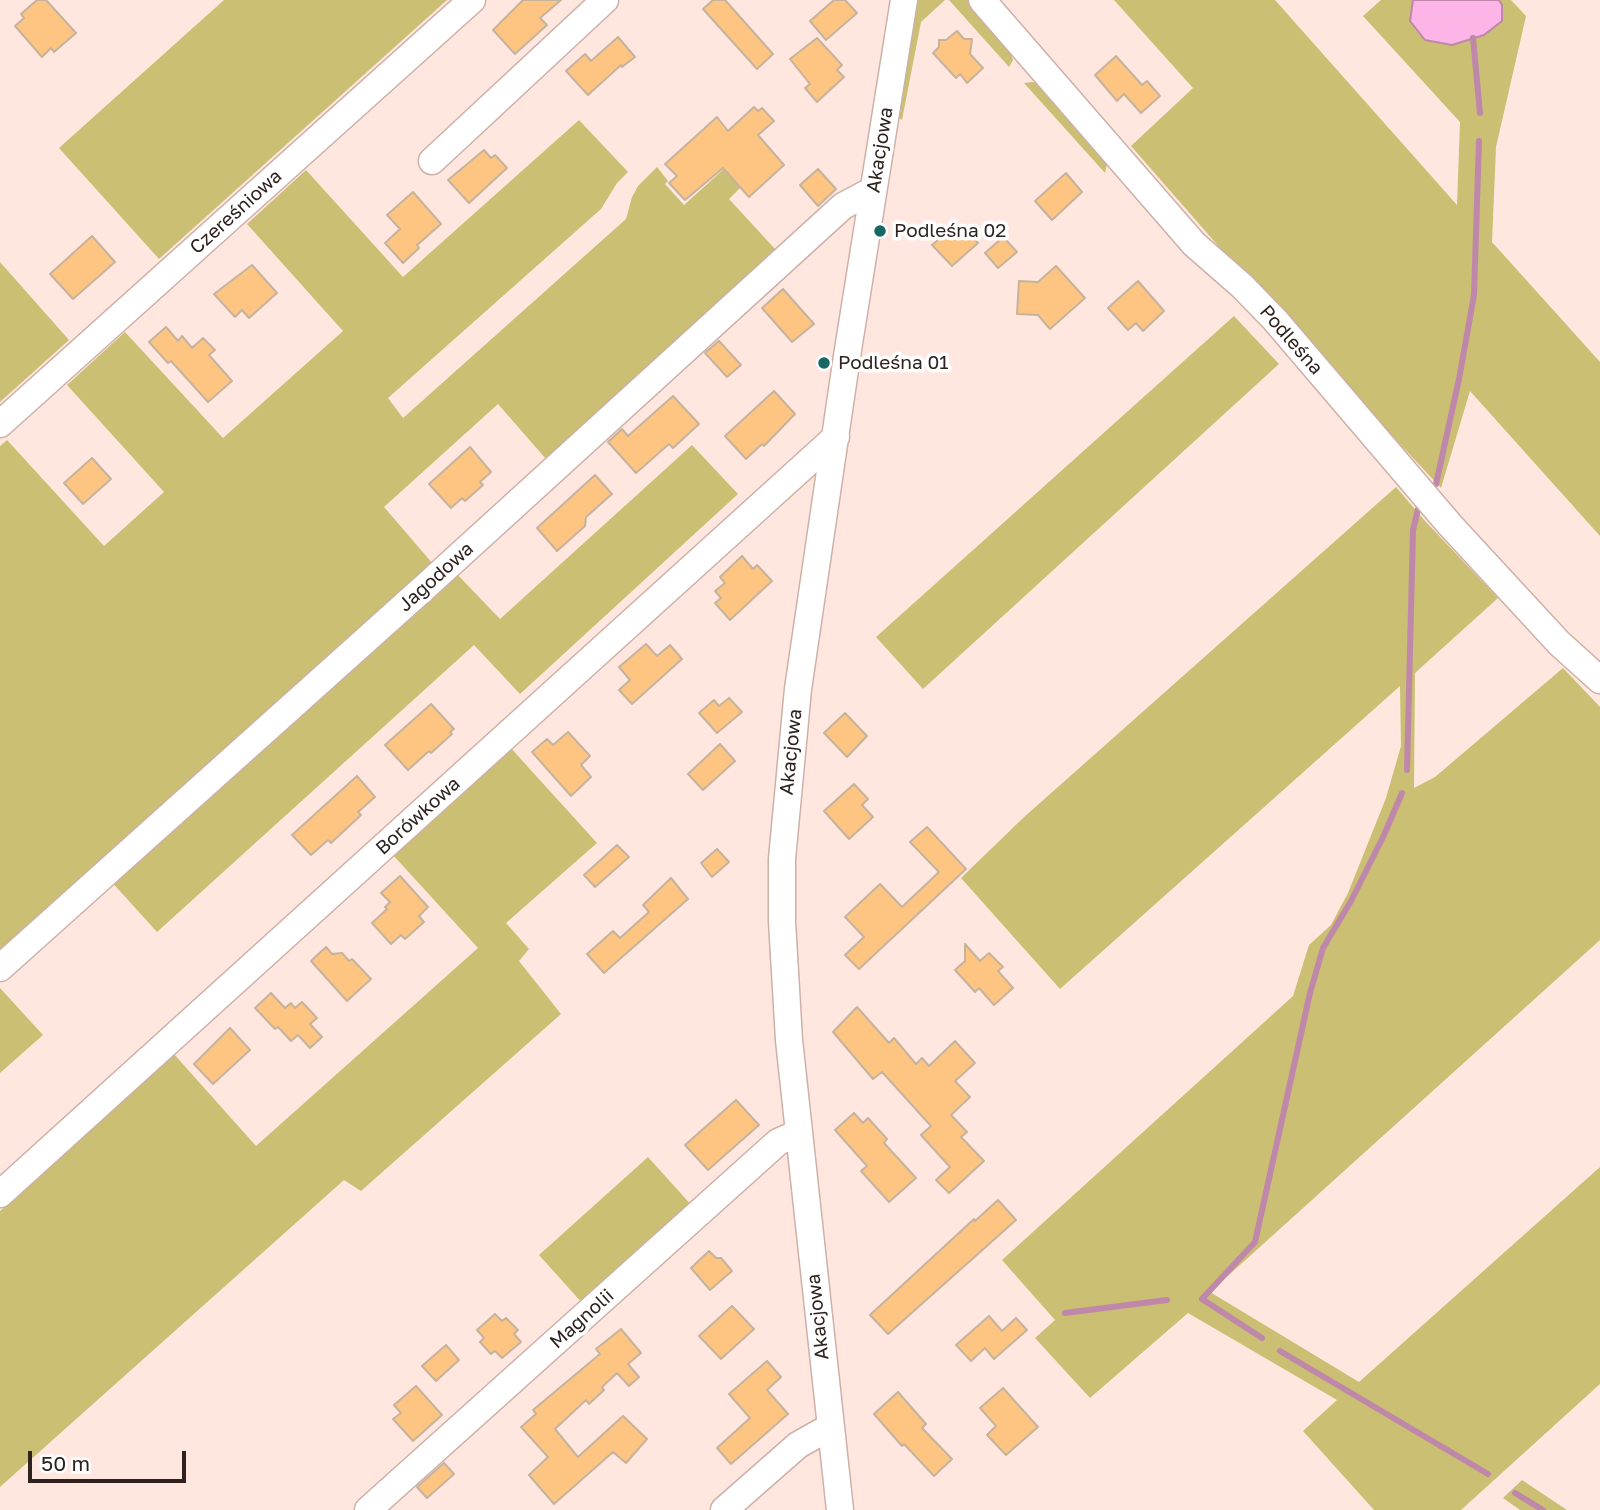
<!DOCTYPE html>
<meta charset="utf-8">
<style>
body{margin:0}
#map{position:relative;width:1600px;height:1510px;overflow:hidden;background:#ffe7df;font-family:"Golos Text",sans-serif}
canvas{display:block}
.scale{position:absolute;left:28px;top:1451px;width:158px;height:32px;box-sizing:border-box;border:4px solid #2d221e;border-top:0;padding-left:9px;font-size:21px;line-height:24px;white-space:nowrap;color:#2d221e;-webkit-text-stroke:5px #fff;paint-order:stroke}
</style>
<div id="map">
<canvas width="1600" height="1510"></canvas>
<div class="scale">50 m</div>
</div>
<script>
const context = document.querySelector('canvas').getContext('2d');
context.lineJoin = 'round';
function paint(path, color) { context.fillStyle = color; context.fill(path, 'evenodd'); }
const shape = rows => new Path2D(rows.map(r => 'M' + r).join(''));
function strokePath(path, color, width, dash) { context.strokeStyle = color; context.lineWidth = width; context.lineCap = dash ? 'butt' : 'round'; context.setLineDash(dash || []); context.stroke(path); }
function write(font, color, halo, rows, align = 'center') {
  context.font = font + ' "Golos Text",sans-serif'; context.lineWidth = 7; context.setLineDash([]); context.textBaseline = 'middle'; context.strokeStyle = halo; context.fillStyle = color; for (const [text, x, y, turn = 0] of rows) {
    context.save(); context.translate(x, y); context.rotate((+turn || 0) * Math.PI / 180); context.textAlign = isNaN(turn) ? turn : align; if (halo) context.strokeText(text, 0, 0); context.fillText(text, 0, 0); context.restore();
  }
}
paint(shape([
 [224,0,447,0,159,259,59,148],
 [918,0,945,0,921,22,902,120,895,115],
 [949,0,973,0,1011,54,1013,60,1009,67],
 [1114,0,1275,0,1457,205,1460,122,1363,16,1381,0,1511,0,1526,16,1496,147,1492,242,1600,362,1600,536,1470,391,1441,488,1269,304,1131,146,1193,88],
 [1032,82,1040,83,1108,159,1105,173,1024,83],
 [579,120,628,172,617,183,601,209,388,398,403,418,626,219,632,197,638,186,657,167,668,181,665,184,684,205,725,168,741,187,729,199,776,250,546,459,498,404,384,507,433,564,0,960,0,446,7,440,104,546,164,492,67,385,125,332,223,438,343,331,247,224,306,170,403,277],
 [0,262,69,340,0,402],
 [1234,316,1279,364,923,689,876,637],
 [692,445,738,494,520,694,474,645,157,932,109,879,454,571,500,619],
 [1396,487,1425,521,1498,598,1415,673,1414,788,1435,777,1563,668,1600,707,1600,940,1210,1292,1359,1382,1600,1167,1600,1384,1461,1510,1374,1510,1303,1431,1337,1400,1188,1313,1090,1398,1035,1338,1055,1320,1002,1260,1293,996,1309,945,1331,925,1348,893,1386,798,1401,746,1400,686,1060,989,961,878,1023,818],
 [509,746,597,843,506,923,529,949,519,961,561,1014,361,1191,344,1180,0,1487,0,1211,173,1053,256,1146,478,948,392,854],
 [0,988,43,1035,0,1073],
 [648,1157,694,1208,584,1305,539,1255],
 [1522,1480,1567,1510,1520,1510,1503,1498]
]), '#cabf72');
const water = shape([
 [1413,0,1499,0,1502,5,1502,21,1484,35,1452,45,1425,40,1410,21,1413,0]
]);
paint(water, '#fdb4e6');
strokePath(water, '#bf88aa', 2);
strokePath(shape([
 [1473,38,1480,113],
 [1436,484,1459,379,1474,295,1479,141],
 [1407,770,1413,530,1418,509],
 [1065,1313,1167,1300],
 [1262,1338,1202,1299,1255,1242,1310,993,1323,948,1351,901,1384,835,1402,793],
 [1280,1351,1488,1474],
 [1515,1493,1543,1510]
]), '#bf88aa', 6);
const building = shape([
 [37,0,46,0,76,33,54,52,51,48,42,57,15,26,24,18,21,14,37,0],
 [523,0,561,0,540,18,547,25,515,54,493,30,523,0],
 [713,0,725,0,773,54,757,69,703,9,713,0],
 [834,0,845,0,857,13,826,40,810,21,834,0],
 [957,31,964,39,972,39,970,54,983,68,967,83,960,74,956,78,933,53,939,47,939,40,946,40,957,31],
 [618,37,635,57,622,67,621,65,588,95,566,71,585,54,591,61,618,37],
 [817,38,842,65,837,70,844,77,817,102,805,88,810,84,790,59,817,38],
 [1116,56,1142,85,1147,81,1160,96,1141,113,1124,94,1117,101,1095,75,1116,56],
 [754,107,758,111,762,108,774,121,758,135,784,165,749,197,723,168,685,200,669,183,677,176,665,164,717,117,728,131,754,107],
 [484,150,491,158,495,155,507,168,469,203,448,180,484,150],
 [818,169,836,189,818,206,800,185,818,169],
 [1066,173,1082,192,1052,220,1035,201,1066,173],
 [413,192,441,224,417,245,419,248,403,263,385,243,400,229,387,215,413,192],
 [963,226,978,243,952,266,932,245,953,227,957,231,963,226],
 [92,236,115,262,73,299,50,274,92,236],
 [1003,237,1017,252,998,268,985,253,1003,237],
 [252,265,277,293,249,318,242,310,235,317,214,294,252,265],
 [1056,266,1085,298,1050,329,1038,315,1017,314,1019,281,1038,282,1056,266],
 [1138,281,1164,311,1143,331,1136,323,1128,330,1108,308,1138,281],
 [783,289,814,324,792,342,762,308,783,289],
 [166,327,178,341,182,336,192,348,203,338,215,350,209,355,232,381,208,402,171,361,168,363,149,342,166,327],
 [719,341,741,365,727,377,705,353,719,341],
 [774,391,795,414,764,446,762,444,746,459,725,436,774,391],
 [673,396,699,424,673,448,669,444,636,473,608,442,622,429,628,436,673,396],
 [470,447,491,472,480,482,483,485,465,501,462,498,451,508,429,484,470,447],
 [92,458,111,479,83,504,64,483,92,458],
 [595,475,612,494,586,517,585,526,557,551,537,528,595,475],
 [742,556,753,569,757,565,772,581,730,620,715,603,721,598,715,591,725,583,720,577,742,556],
 [646,644,657,656,670,645,682,659,632,704,619,690,630,680,619,667,646,644],
 [729,698,742,712,717,733,699,713,714,700,719,706,729,698],
 [431,704,454,729,450,732,452,734,431,753,429,751,408,770,385,745,431,704],
 [845,713,867,736,847,757,824,733,845,713],
 [568,732,590,756,581,765,591,777,571,796,532,752,547,739,553,745,568,732],
 [720,744,735,761,703,790,688,774,720,744],
 [357,776,375,797,358,812,361,815,331,843,328,840,311,855,292,835,357,776],
 [854,784,868,799,862,805,873,817,849,839,824,811,854,784],
 [927,827,966,869,859,969,845,955,864,937,845,917,880,884,902,907,939,872,910,842,927,827],
 [617,845,629,857,595,887,584,875,617,845],
 [717,849,729,862,712,877,701,863,717,849],
 [400,876,428,907,419,916,424,922,405,939,401,935,391,944,372,923,387,909,385,907,390,902,381,893,400,876],
 [671,878,688,899,604,973,587,954,613,931,620,938,649,912,643,905,671,878],
 [965,944,980,961,989,953,1003,967,998,971,1013,988,994,1005,979,988,975,992,955,970,965,961,965,944],
 [326,947,332,954,342,953,349,961,352,959,371,979,347,1001,311,961,326,947],
 [271,993,285,1008,291,1003,295,1008,302,1002,317,1018,310,1024,322,1037,310,1048,298,1035,291,1041,278,1027,275,1029,255,1008,271,993],
 [857,1007,889,1043,894,1038,916,1064,922,1058,929,1066,955,1041,975,1063,955,1081,970,1097,951,1115,967,1132,961,1137,984,1161,949,1193,936,1180,950,1167,921,1135,931,1126,882,1072,873,1079,833,1032,857,1007],
 [230,1028,250,1050,213,1084,194,1064,230,1028],
 [736,1100,759,1125,708,1170,685,1145,736,1100],
 [854,1113,863,1123,868,1118,887,1139,884,1143,916,1178,889,1202,861,1171,867,1166,835,1130,854,1113],
 [998,1200,1016,1220,888,1334,870,1315,974,1219,975,1221,998,1200],
 [709,1251,716,1258,721,1258,732,1271,710,1290,691,1268,709,1251],
 [732,1306,754,1329,721,1359,699,1336,732,1306],
 [495,1314,502,1321,506,1318,518,1330,514,1334,521,1342,502,1358,495,1351,491,1354,480,1342,484,1338,477,1330,495,1314],
 [989,1316,1002,1331,1016,1318,1027,1330,994,1359,985,1348,971,1361,956,1345,989,1316],
 [621,1329,641,1353,628,1364,639,1377,629,1386,617,1373,602,1387,604,1390,589,1404,586,1400,555,1429,578,1457,623,1416,647,1439,626,1463,613,1452,554,1504,529,1475,548,1457,521,1427,536,1414,533,1410,600,1354,596,1349,621,1329],
 [446,1345,459,1360,436,1381,422,1366,446,1345],
 [767,1361,781,1377,767,1390,788,1414,731,1464,717,1448,750,1418,729,1394,767,1361],
 [416,1386,442,1415,413,1441,393,1419,401,1413,394,1405,416,1386],
 [1003,1388,1038,1427,1006,1455,987,1435,996,1426,980,1408,1003,1388],
 [898,1392,926,1424,922,1428,952,1459,934,1476,904,1444,902,1446,874,1414,898,1392],
 [444,1463,454,1474,427,1498,417,1487,444,1463]
]);
paint(building, '#fdc581');
strokePath(building, '#c6b39e', 2);
const minor = shape([
 [982,0,1194,244,1242,286,1275,320,1450,525,1559,643,1600,680],
 [432,161,605,0],
 [0,424,472,0],
 [0,968,426,586,843,206,873,190],
 [0,1194,836,437],
 [368,1510,778,1142,798,1133],
 [724,1510,798,1445,830,1427],
 [840,1510,789,1040,782,921,782,859,798,689,847,356,904,0]
]);
strokePath(minor, '#cdb0a7', 29);
strokePath(minor, '#fff', 26);
for (const [x, y, r, color] of [
 [880,231,7,"#196765"],
 [824,363,7,"#196765"]
]) { const dot = new Path2D(); dot.arc(x, y, r, 0, 2 * Math.PI); context.fillStyle = color; context.fill(dot); strokePath(dot, '#fff', 2.5); }
write('19px', '#2d221e', '#fff', [
 ["Akacjowa",880,150,-81],
 ["Czereśniowa",236,212,-42],
 ["Podleśna",1291,340,49],
 ["Jagodowa",436,577,-42],
 ["Akacjowa",791,752,-84],
 ["Borówkowa",418,816,-42],
 ["Akacjowa",818,1317,-96],
 ["Magnolii",582,1319,-42]
]);
write('19px', '#2d221e', '#fff', [
 ["Podleśna 02",894,231],
 ["Podleśna 01",838,363]
], 'left');
</script>
